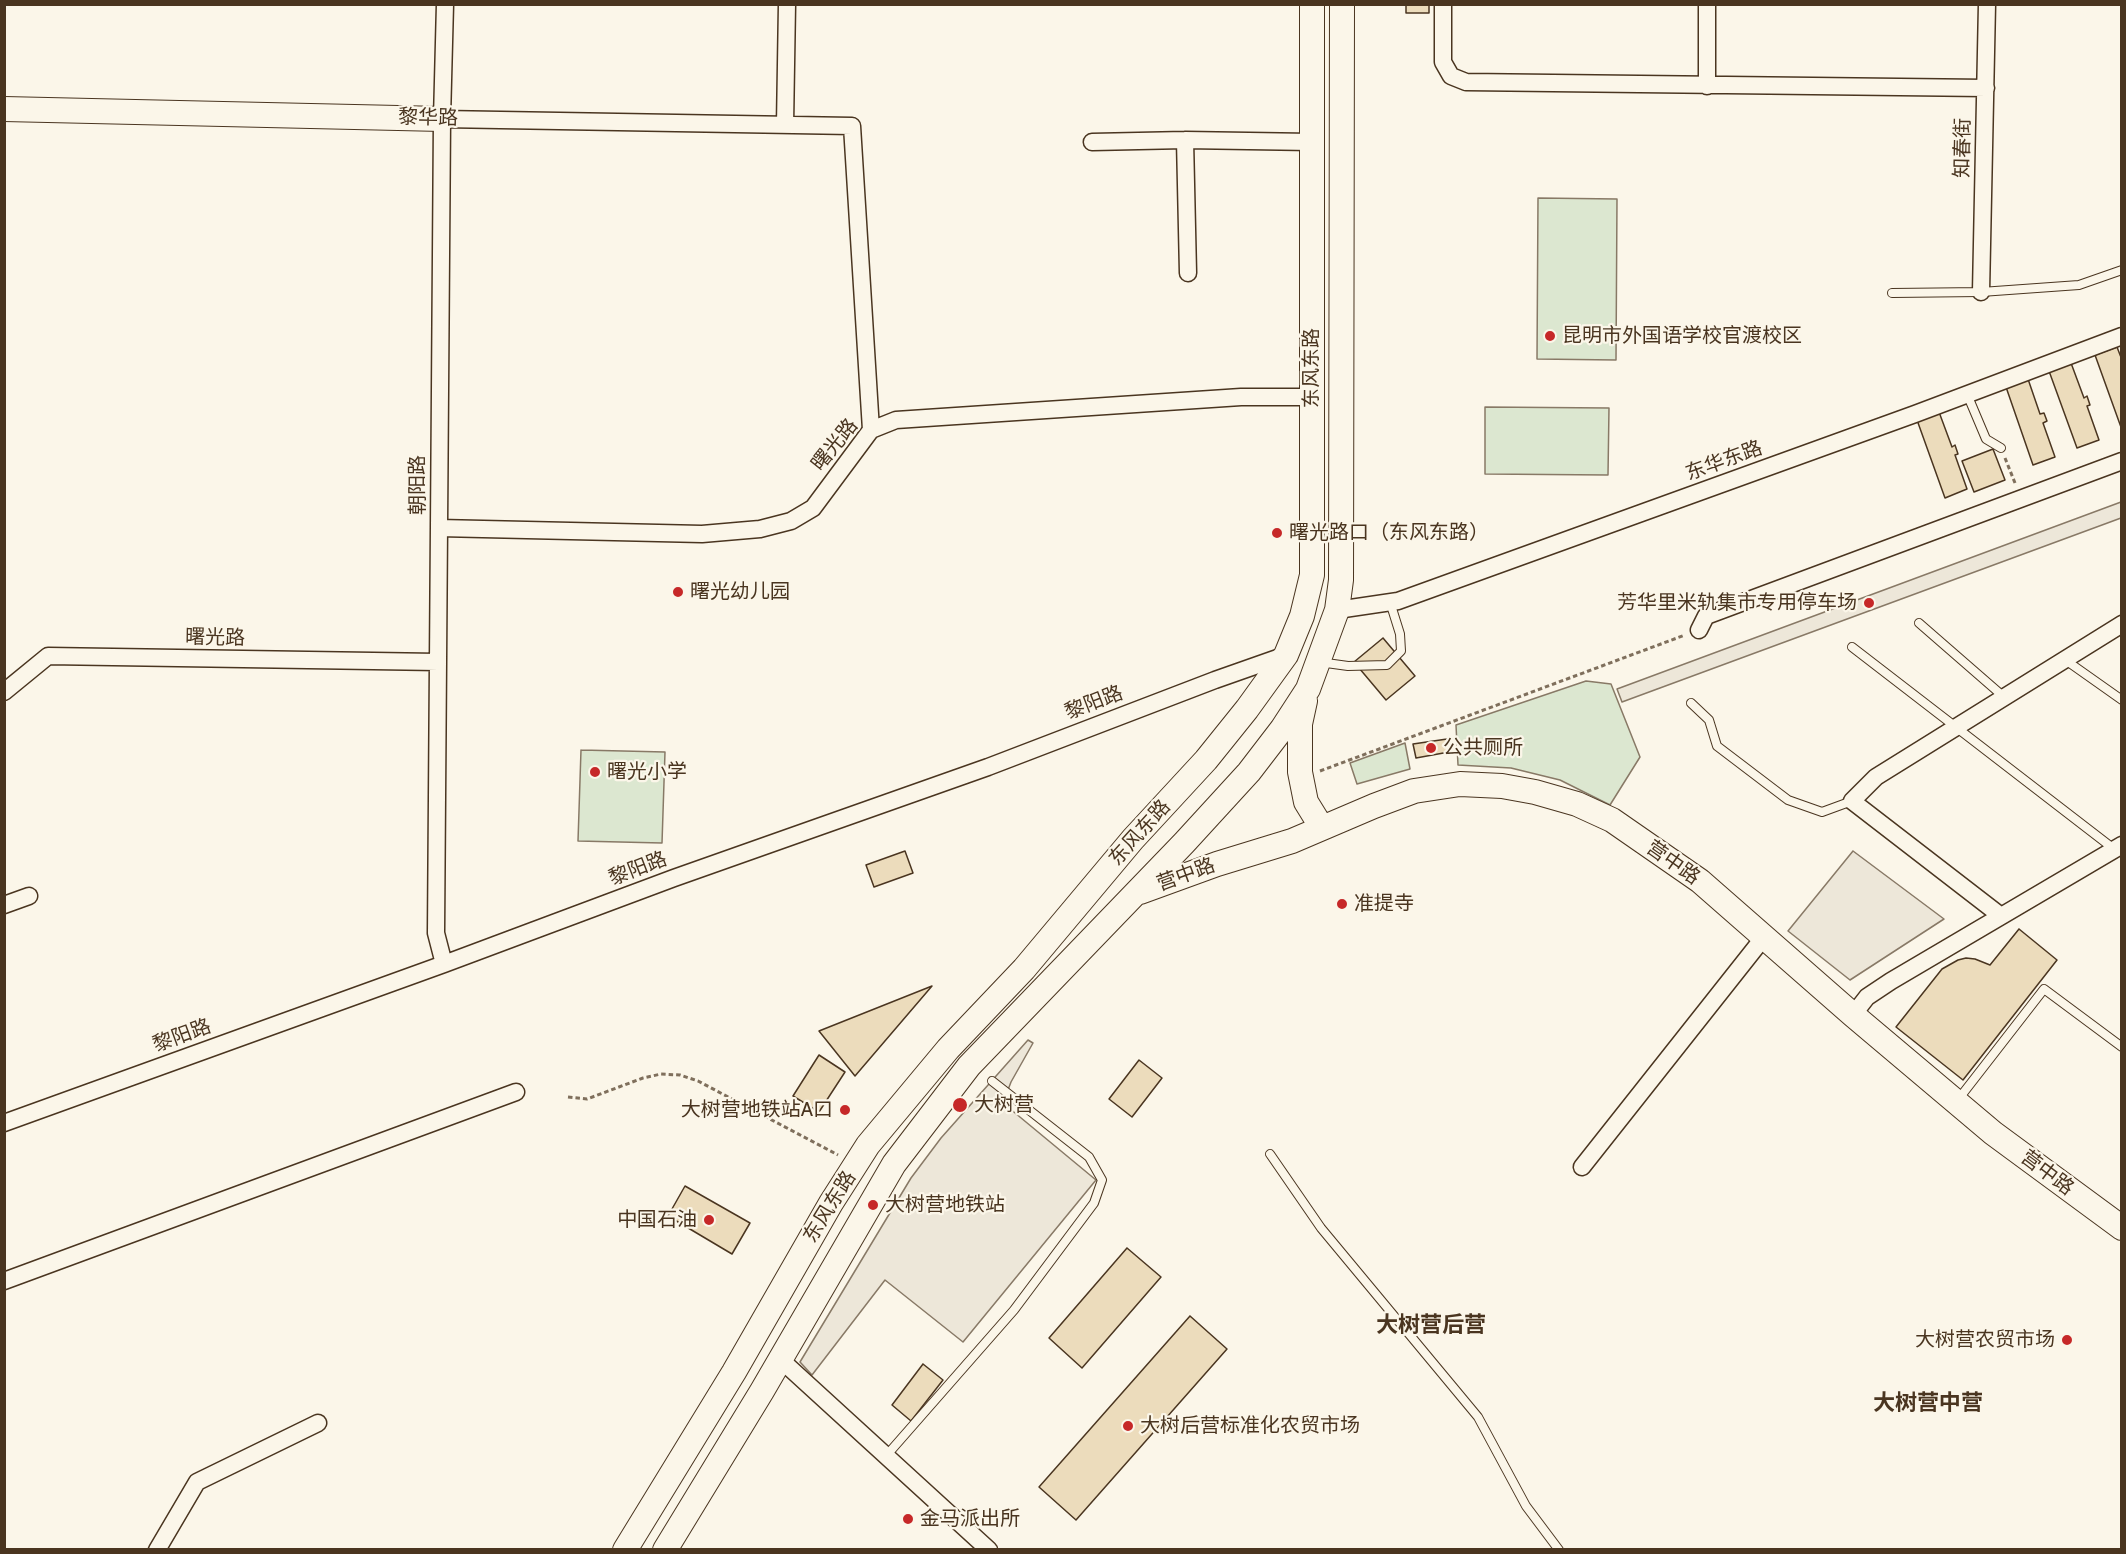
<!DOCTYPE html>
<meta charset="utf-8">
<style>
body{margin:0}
#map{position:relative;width:2126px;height:1554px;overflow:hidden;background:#fbf6e9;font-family:Cabin,sans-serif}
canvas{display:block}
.frame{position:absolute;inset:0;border:6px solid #4a3520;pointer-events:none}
</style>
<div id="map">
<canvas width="2126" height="1554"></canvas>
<div class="frame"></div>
</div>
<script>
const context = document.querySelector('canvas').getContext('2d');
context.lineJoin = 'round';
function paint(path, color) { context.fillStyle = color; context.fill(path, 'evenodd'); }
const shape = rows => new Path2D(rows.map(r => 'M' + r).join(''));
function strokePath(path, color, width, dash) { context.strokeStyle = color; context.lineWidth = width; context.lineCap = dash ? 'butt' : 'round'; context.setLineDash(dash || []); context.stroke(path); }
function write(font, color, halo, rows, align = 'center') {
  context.font = font + ' Cabin,"Noto Sans SC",sans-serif'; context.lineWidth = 4.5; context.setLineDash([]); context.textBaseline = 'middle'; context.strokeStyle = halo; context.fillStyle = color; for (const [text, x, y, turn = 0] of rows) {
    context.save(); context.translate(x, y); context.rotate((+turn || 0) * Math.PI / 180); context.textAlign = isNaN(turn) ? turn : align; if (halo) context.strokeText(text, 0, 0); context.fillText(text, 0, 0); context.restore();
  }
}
const green = shape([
 [1538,198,1617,199,1616,360,1537,359,1538,198],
 [1485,407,1609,408,1608,475,1485,474,1485,407],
 [1586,681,1611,684,1640,757,1610,805,1560,780,1511,768,1458,765,1456,725,1586,681],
 [1405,743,1410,769,1357,784,1350,763,1405,743],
 [581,750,665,752,662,843,578,841,581,750]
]);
paint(green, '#dce7d0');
strokePath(green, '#887966', 1.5);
const parking = shape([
 [2121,502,2121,518,1622,702,1617,689,2121,502],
 [1853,851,1944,919,1850,980,1788,931,1853,851],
 [1028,1040,1033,1043,1011,1082,1003,1103,1096,1180,963,1342,885,1280,812,1375,800,1362,911,1178,941,1138,1028,1040]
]);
paint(parking, '#ede7d9');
strokePath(parking, '#887966', 1.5);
const building = shape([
 [1406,4,1429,4,1429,13,1406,13,1406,4],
 [2117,347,2122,360,2122,430,2095,355,2117,347],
 [2071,363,2084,398,2087,396,2090,405,2087,406,2099,440,2077,448,2049,371,2071,363],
 [2028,379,2040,414,2044,413,2047,421,2043,423,2055,457,2033,465,2006,387,2028,379],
 [1939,412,1952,447,1955,445,1958,454,1955,455,1967,489,1945,498,1917,420,1939,412],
 [1993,449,2005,480,1974,492,1962,461,1993,449],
 [1383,638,1415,676,1386,700,1354,662,1383,638],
 [1447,739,1449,752,1416,758,1413,744,1447,739],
 [905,851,913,873,874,887,866,865,905,851],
 [2019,929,2057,960,1963,1080,1896,1027,1942,969,1958,960,1966,958,1975,959,1990,965,2019,929],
 [932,986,855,1076,819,1031,932,986],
 [819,1055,845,1072,819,1112,793,1096,819,1055],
 [1139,1060,1162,1078,1132,1117,1109,1099,1139,1060],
 [685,1186,750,1223,732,1254,668,1216,685,1186],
 [1127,1248,1161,1277,1082,1368,1049,1338,1127,1248],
 [1190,1316,1227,1349,1076,1520,1039,1487,1190,1316],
 [923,1364,943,1380,911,1421,892,1405,923,1364]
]);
paint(building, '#ecdcbc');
strokePath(building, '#4a3520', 1.5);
const lane = shape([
 [1892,293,1981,292,2079,285,2122,270],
 [1967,394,1986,439,2001,448],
 [1919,623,2004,697],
 [1852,647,2114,849],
 [2064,659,2122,700],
 [1319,662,1348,666,1387,665,1401,651,1400,634,1390,602],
 [1691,703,1709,720,1717,746,1788,800,1822,812,1852,801],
 [1957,1101,2044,989,2122,1047],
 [1270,1154,1321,1228,1478,1417,1526,1506,1559,1550],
 [886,1456,1014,1310,1094,1203,1102,1180,1089,1157,992,1081]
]);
const street = shape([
 [1443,4,1443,62,1451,76,1466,82,1986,88],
 [1707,4,1707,86],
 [442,119,852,126,871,430],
 [785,125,787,4],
 [1185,140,1188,273],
 [1092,142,1185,140,1312,142],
 [1981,292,1987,4],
 [439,528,702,534,760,529,791,521,813,508,871,430,896,420,1241,397,1312,397],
 [1337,610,1398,601,1915,414,2122,336],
 [1699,630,1706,616,2122,461],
 [4,692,48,656,438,662],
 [4,905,29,896],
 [2001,916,1852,801,1876,777,2122,624],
 [444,964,436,933,442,119,445,4],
 [1853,1015,1867,997,1891,981,2122,845],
 [4,1123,444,964,674,878,988,767,1215,680,1286,655],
 [1582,1167,1764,937],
 [4,1281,516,1092],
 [780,1359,989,1550],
 [157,1550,197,1482,318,1423]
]);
const secondary = shape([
 [4,109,442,119],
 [1305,701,1300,724,1300,772,1306,802,1322,828],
 [1140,892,1217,864,1292,841,1374,806,1414,791,1460,784,1502,786,1535,792,1577,804,1612,820,1700,881,1853,1015,1993,1133,2122,1228],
 [625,1550,734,1372,831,1203,868,1145,948,1049,1024,969,1133,839,1206,760,1247,709,1286,655,1302,616,1312,575,1312,4],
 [665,1550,762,1391,894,1164,969,1066,1184,843,1249,772,1282,729,1308,689,1337,610,1341,580,1342,4]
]);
strokePath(lane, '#4a3520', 10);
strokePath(street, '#4a3520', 19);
strokePath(secondary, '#4a3520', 26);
strokePath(shape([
 [2005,458,2015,483],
 [1320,771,1685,635],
 [568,1097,587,1099,643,1078,661,1074,680,1075,698,1081,838,1155]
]), '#7f6f5c', 3, [4.5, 3]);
strokePath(lane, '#fbf6e9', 8);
strokePath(street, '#fbf6e9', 16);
strokePath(secondary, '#fbf6e9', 24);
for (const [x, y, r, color] of [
 [1550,336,6,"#c62828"],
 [1277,533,6,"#c62828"],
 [678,592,6,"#c62828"],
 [1869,603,6,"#c62828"],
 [1431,748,6,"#c62828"],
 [595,772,6,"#c62828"],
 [1342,904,6,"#c62828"],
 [960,1105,8,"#c62828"],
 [845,1110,6,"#c62828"],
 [873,1205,6,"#c62828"],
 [709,1220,6,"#c62828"],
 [2067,1340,6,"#c62828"],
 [1128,1426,6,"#c62828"],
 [908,1519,6,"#c62828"]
]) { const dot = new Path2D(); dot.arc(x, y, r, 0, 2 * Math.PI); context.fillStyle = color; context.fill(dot); strokePath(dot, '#fbf6e9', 2); }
write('20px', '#4a3520', '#fbf6e9', [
 ["黎华路",428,118,1],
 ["知春街",1963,148,-89],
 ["东风东路",1312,368,-90],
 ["曙光路",835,445,-51],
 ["东华东路",1724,461,-20],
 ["朝阳路",418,485,-90],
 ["曙光路",215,638,1],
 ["黎阳路",1094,703,-21],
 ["东风东路",1140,833,-48],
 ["营中路",1673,863,35],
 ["黎阳路",638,869,-21],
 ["营中路",1186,875,-20],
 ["黎阳路",182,1036,-20],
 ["营中路",2047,1173,37],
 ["东风东路",830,1207,-58]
]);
write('20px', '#4a3520', '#fbf6e9', [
 ["昆明市外国语学校官渡校区",1562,336],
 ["曙光路口（东风东路）",1289,533],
 ["曙光幼儿园",690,592],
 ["芳华里米轨集市专用停车场",1857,603,"right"],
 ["公共厕所",1443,748],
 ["曙光小学",607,772],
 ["准提寺",1354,904],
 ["大树营",974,1105],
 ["大树营地铁站A口",833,1110,"right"],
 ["大树营地铁站",885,1205],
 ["中国石油",697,1220,"right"],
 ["大树营农贸市场",2055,1340,"right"],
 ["大树后营标准化农贸市场",1140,1426],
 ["金马派出所",920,1519]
], 'left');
write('bold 22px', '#4a3520', '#fbf6e9', [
 ["大树营后营",1431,1326],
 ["大树营中营",1928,1404]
]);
</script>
